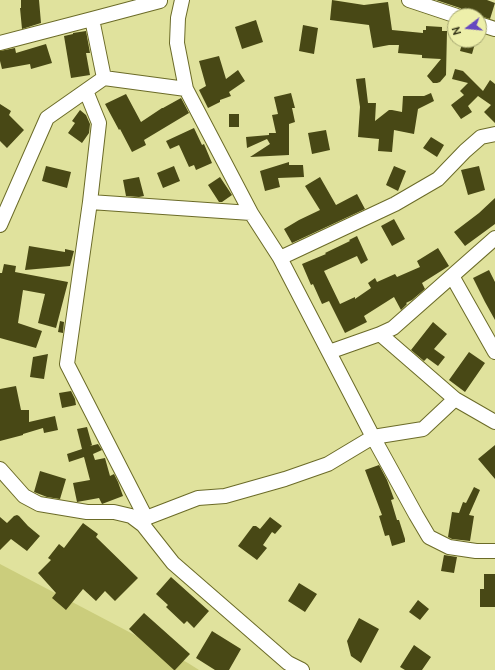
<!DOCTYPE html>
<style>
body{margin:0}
#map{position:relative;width:495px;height:670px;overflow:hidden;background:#e0e29d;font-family:Ubuntu,sans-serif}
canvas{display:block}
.north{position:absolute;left:447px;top:8px;width:40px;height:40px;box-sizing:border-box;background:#edefaa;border:1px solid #a3a470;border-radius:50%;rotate:254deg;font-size:11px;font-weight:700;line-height:16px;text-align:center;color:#343418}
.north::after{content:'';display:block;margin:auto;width:14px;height:18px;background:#6547c0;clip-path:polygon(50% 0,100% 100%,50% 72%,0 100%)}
</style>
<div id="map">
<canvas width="495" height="670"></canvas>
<div class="north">N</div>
</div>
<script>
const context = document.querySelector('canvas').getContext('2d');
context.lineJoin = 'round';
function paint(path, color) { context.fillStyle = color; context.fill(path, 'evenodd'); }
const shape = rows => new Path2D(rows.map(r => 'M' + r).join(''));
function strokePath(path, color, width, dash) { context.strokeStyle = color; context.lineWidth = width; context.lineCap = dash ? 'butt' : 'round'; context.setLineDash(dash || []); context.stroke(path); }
paint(shape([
 [0,564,188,663,199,670,0,670]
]), '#cbcd7c');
paint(shape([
 [21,0,39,0,41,23,22,29,20,8,21,8],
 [332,0,364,5,388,2,392,30,423,33,423,30,426,30,426,26,442,27,442,31,447,31,446,75,440,82,437,83,433,83,427,76,441,59,422,58,422,55,398,53,399,45,389,45,373,48,369,25,330,20],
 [436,0,487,0,495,3,490,19,464,11,460,8],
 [256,20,263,42,242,49,235,27],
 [303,25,318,28,314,54,299,51],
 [86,31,90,53,86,53,90,75,71,78,64,36,73,34,73,33],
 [463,40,476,40,472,54,460,51],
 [46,44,52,63,31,69,30,64,2,69,0,61,0,51,15,48,16,53],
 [219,56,226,79,238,70,245,81,229,92,231,96,220,100,220,102,208,108,199,90,206,86,199,61],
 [455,69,463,71,483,91,490,80,495,84,495,123,484,112,491,105,478,96,468,106,472,112,461,119,451,105,464,95,460,91,468,83,452,79],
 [365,78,368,103,376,103,375,121,389,110,392,110,402,112,403,96,424,96,431,93,434,101,418,109,414,134,394,130,392,152,378,151,379,139,358,137,360,107,356,79],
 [291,93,295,108,292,108,295,122,289,124,289,155,250,157,270,144,267,139,247,148,246,137,269,135,269,133,276,133,272,115,278,114,274,97],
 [126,94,141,122,162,108,163,108,181,98,189,113,144,140,146,145,132,152,120,129,119,130,105,104],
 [0,104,11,111,9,115,24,130,7,148,0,141],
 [80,110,86,115,90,124,89,133,82,143,68,133,75,123,72,121],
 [229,114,239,114,239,127,229,127],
 [194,128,202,145,204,144,212,163,196,170,194,165,189,167,179,145,170,149,166,141],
 [326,130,330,150,312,154,308,133],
 [431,137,444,145,437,157,423,148],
 [289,162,289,165,303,165,304,177,278,178,280,187,265,191,260,171],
 [46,166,71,172,67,188,42,181],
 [174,166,180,181,163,188,157,173],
 [394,166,406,171,398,191,386,185],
 [479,166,485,190,468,195,461,170],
 [139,177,144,196,139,197,126,196,123,180],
 [220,177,232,195,222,202,219,202,208,185],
 [320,177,336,205,357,194,365,209,292,243,284,229,299,220,320,210,305,186],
 [495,198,495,224,465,246,454,232,479,213],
 [394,219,405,239,392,246,381,226],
 [357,236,368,260,361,264,357,256,324,271,340,304,355,297,355,299,371,288,368,283,375,278,377,282,395,274,397,277,420,267,417,261,438,248,449,266,422,283,425,289,412,300,406,303,407,304,401,310,394,297,364,316,367,322,345,333,329,301,322,304,313,284,311,285,302,264,326,254,325,253,350,241,349,240],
 [29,246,65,252,65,249,74,251,70,266,25,270],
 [4,264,16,266,15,272,68,282,56,328,38,323,45,294,23,290,18,323,42,331,36,348,0,338,0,273,2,273],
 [489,270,495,282,495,320,485,302,473,278],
 [60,321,64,322,63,333,58,332],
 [433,322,447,334,434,349,445,357,438,366,427,358,424,361,411,350],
 [469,352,485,363,465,392,449,380],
 [48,354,44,379,30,377,33,357],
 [16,386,21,410,29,410,29,422,55,416,58,430,44,433,43,428,23,434,23,435,0,441,0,389],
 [71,391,75,399,76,405,62,408,59,393],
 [87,427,92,445,90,446,98,444,102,450,93,454,95,460,105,458,110,476,114,474,118,482,123,496,102,504,99,498,77,502,73,483,90,480,84,457,69,462,67,454,82,449,77,429],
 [495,445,495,479,478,459],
 [379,465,387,480,394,499,391,500,397,520,399,520,405,539,405,542,392,546,389,535,385,536,379,516,382,515,365,470],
 [40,471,66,479,60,499,47,497,34,492],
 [474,487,480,490,469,515,474,516,470,541,452,539,448,537,452,512,459,513,463,502,466,503],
 [17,515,19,516,28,526,40,536,27,551,11,539,0,550,0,517,7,523,14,516],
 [270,517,282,526,275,534,272,532,263,545,267,548,257,560,238,546,253,526,256,526,260,529],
 [83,523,98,534,96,537,138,578,115,601,105,591,96,601,83,589,66,610,52,598,56,593,38,573,51,560,48,558,59,544,64,548],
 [444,555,457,557,454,573,441,571],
 [484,574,495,574,495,607,480,607,480,589,484,589],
 [171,577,209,611,194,628,187,621,184,624,166,607,168,605,156,594],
 [299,583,317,594,305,612,288,601],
 [418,600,429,609,420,620,409,612],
 [144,613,190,654,175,670,174,670,129,629],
 [359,618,379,629,361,663,351,656,347,641],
 [212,631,241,649,229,670,215,670,196,658],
 [414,645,431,657,422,670,405,670,400,667]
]), '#484815');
const minor = shape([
 [182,0,178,18,177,43,186,89,251,213,280,258,373,437,416,515,429,537,449,547,476,551,495,551],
 [409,0,457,16],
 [92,19,104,78],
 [479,24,495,29],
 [0,43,92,19,160,1],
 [86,91,99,123,90,202],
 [0,225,47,118,104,78,186,89],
 [280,258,395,204,438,179,465,151,481,137,495,134],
 [452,276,495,352],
 [380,334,455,399,495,422],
 [329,352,380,334,393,328,495,238],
 [0,469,24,496,39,504,87,512,114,512,131,516,143,525,173,563,288,663,302,670],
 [146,518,198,498,225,496,285,479,328,464,373,437,423,429,455,399],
 [143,525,146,518,67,364,90,202,251,213]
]);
strokePath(minor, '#6b6b28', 16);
strokePath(minor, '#fff', 14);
</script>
